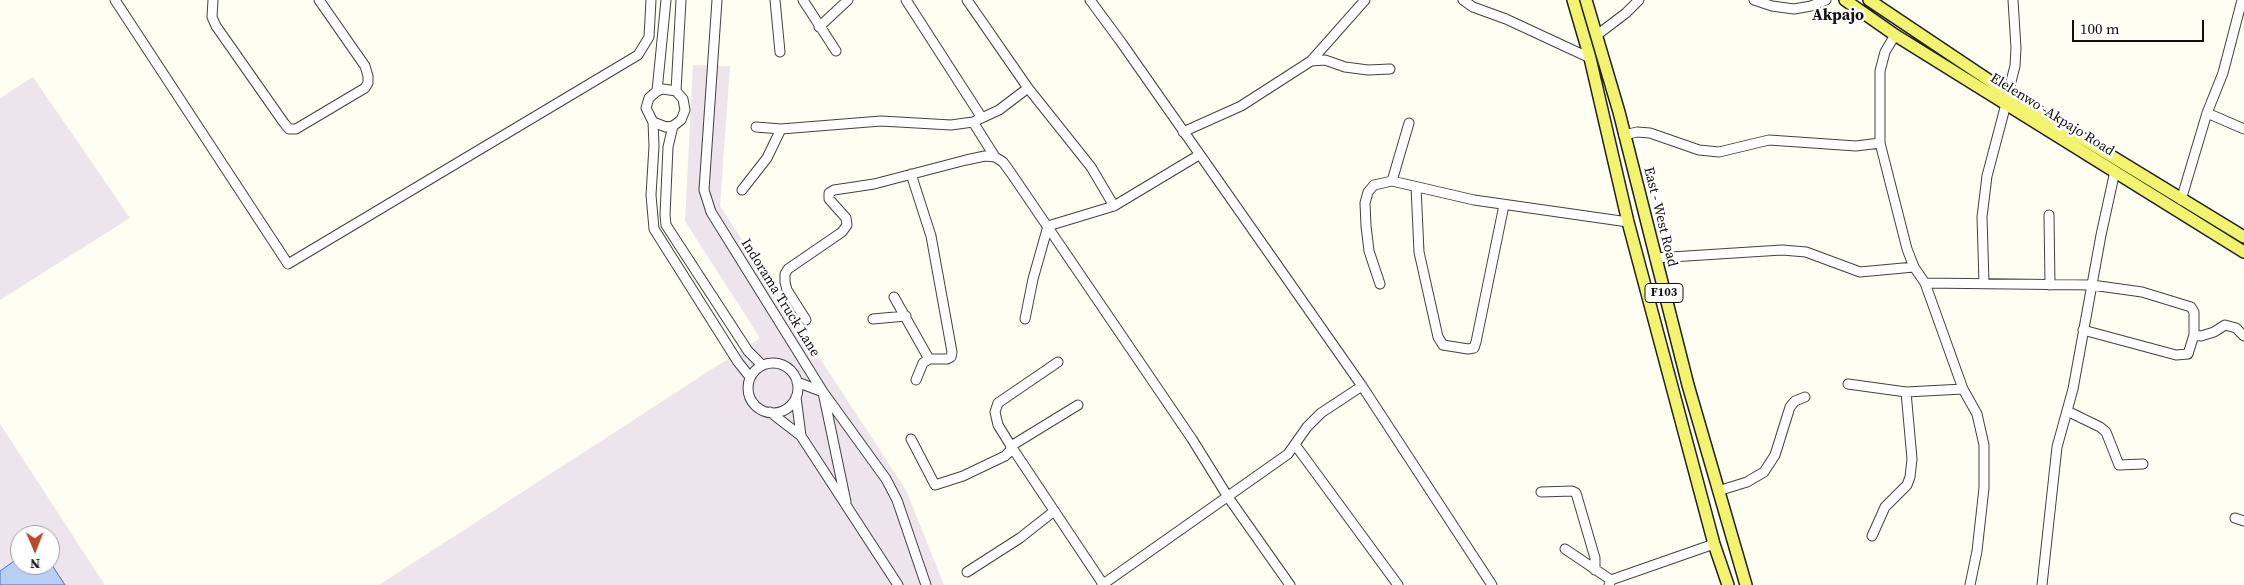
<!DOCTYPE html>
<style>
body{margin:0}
#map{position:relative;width:2244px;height:585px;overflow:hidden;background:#fefef2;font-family:"Source Serif 4",serif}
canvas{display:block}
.north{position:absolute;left:10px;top:525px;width:50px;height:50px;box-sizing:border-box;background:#fff;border:1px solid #9f9f9f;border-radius:50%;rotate:179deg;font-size:14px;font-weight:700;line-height:20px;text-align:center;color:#0f0f0f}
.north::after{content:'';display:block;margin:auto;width:18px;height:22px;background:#ba492c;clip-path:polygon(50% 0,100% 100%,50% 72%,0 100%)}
.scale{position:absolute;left:2072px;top:20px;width:132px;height:22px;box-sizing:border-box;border:2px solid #0f0f0f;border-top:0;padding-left:6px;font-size:15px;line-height:18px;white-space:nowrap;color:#0f0f0f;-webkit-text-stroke:4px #fff;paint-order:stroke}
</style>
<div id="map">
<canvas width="2244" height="585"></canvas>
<div class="north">N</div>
<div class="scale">100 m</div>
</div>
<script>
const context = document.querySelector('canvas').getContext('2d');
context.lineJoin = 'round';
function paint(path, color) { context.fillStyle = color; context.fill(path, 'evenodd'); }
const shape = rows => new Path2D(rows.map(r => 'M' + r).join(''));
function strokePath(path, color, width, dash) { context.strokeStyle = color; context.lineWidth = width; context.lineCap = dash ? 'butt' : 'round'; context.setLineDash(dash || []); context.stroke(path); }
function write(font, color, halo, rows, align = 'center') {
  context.font = font + ' "Source Serif 4",serif'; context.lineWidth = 5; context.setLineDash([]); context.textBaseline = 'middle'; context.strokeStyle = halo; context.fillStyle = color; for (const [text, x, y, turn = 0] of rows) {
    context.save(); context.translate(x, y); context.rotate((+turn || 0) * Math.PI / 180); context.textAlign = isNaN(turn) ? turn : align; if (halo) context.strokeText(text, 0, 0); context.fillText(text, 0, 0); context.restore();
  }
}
paint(shape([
 [693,65,730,66,720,206,906,490,944,585,379,585,760,338,685,221],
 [33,77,130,218,0,300,0,98],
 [0,424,105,585,0,585],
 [20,535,50,535,50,565,20,565]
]), '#ede4ec');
const water = shape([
 [20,557,20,565,50,565,50,562,65,585,0,585,0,571,20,557]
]);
paint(water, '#b8cff4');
strokePath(water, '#4271c8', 1);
const minor = shape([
 [115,0,288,264,638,55,649,37,651,0],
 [213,0,212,17,216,26,284,123,289,129,296,129,365,88,368,83,368,76,365,66,319,0],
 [717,0,704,190,711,212,823,392,886,479,897,500,926,585],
 [775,0,780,52],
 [803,0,836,51],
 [906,0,982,118],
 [967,0,1028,88,1091,167,1114,206],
 [1090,0,1121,42,1362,386,1492,585],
 [1463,0,1473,7,1506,19,1590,58],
 [1754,0,1772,6,1794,9,1811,6,1826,0],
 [819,27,848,0],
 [1597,35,1626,13,1639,0],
 [1895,35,1885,52,1880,71,1880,143,1907,249,1914,267,1925,283,1963,389,1977,414,1984,445,1984,488,1977,551,1970,585],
 [1311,61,1365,0],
 [657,91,666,0],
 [676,91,663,89,657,91,649,98,646,108,653,122,666,127,673,126,681,120,685,110,683,99,676,91,681,0],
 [2008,93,2015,66,2016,48,2013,0],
 [2207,113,2244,129],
 [653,122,654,146,651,195,654,229,738,362,750,377],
 [973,122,995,157],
 [673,126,668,147,665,215,666,225,748,351,762,365],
 [756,127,781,129,881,121,951,125,973,122,999,110,1028,88],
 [1183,132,1241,106,1311,61,1325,60,1345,67,1368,70,1390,69],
 [1624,135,1637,132,1650,133,1699,150,1719,152,1769,140,1856,146,1880,143],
 [911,174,931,236,952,352,951,357,947,359,929,359,923,363,916,380],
 [1392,181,1409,123],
 [1416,187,1419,252,1438,337,1443,345,1468,349,1474,348,1476,342,1504,205],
 [742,190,767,158,781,129],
 [2181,200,2207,113,2223,73,2242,0],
 [2049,215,2050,285],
 [1048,226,1114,206,1199,155],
 [1655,258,1782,250,1806,252,1860,272,1914,267],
 [1925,283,2092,285,2142,292,2191,307,2194,312,2194,335,2188,354,2176,355,2083,330],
 [1984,283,1982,217,1987,176,2006,104],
 [1380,284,1369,251,1366,226,1365,203,1368,192,1374,185,1392,181,1474,200,1628,222],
 [894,297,929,359],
 [873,319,906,316],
 [1025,319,1033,279,1048,226],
 [806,320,787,290,785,282,785,274,788,269,842,232,847,225,846,218,829,199,829,193,834,190,874,184,966,160,985,156,995,157,1003,162,1011,173,1192,439,1228,497,1290,585],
 [2194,335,2201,336,2214,332,2225,325,2236,328,2244,336],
 [1058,362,998,403,995,412,998,425,1011,446,1103,584],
 '748 388a25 25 0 1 1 50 0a25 25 0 1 1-50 0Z',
 [797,382,823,392,846,502],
 [1848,384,1906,392,1963,389],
 [796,397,801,436],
 [2067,411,2100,427,2106,432,2119,465,2143,464],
 [770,412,801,436,898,585],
 [911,439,935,485,963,476,1005,456,1010,451,1011,446,1078,405],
 [1296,446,1398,585],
 [1718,491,1747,482,1764,472,1775,455,1790,407,1795,401,1805,397],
 [1541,492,1572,491,1576,493,1595,558,1595,570],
 [2235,518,2244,521],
 [1872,536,1885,507,1907,485,1910,477,1912,459,1906,392],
 [1565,549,1611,580],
 [967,572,1020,538,1053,512],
 [1102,585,1288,454,1307,427,1321,413,1362,386],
 [1609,585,1611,580,1714,544],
 [2042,585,2057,447,2073,389,2101,235,2115,171]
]);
const major = shape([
 [1573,0,1590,58,1628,222,1714,544,1728,585],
 [1586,0,1619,112,1688,385,1746,585],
 [1845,0,1895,35,2244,252],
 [1869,0,2008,93,2244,237]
]);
strokePath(minor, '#424242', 11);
strokePath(major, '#202020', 14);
strokePath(minor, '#fff', 9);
strokePath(major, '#f2f36e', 11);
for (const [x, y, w] of [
 [1664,293,38]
]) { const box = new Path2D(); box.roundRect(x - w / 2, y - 9.5, w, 19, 4); context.fillStyle = '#fff'; context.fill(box); strokePath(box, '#0f0f0f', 1); }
write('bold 12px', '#0f0f0f', null, [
 ["F103",1664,293]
]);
write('14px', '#0f0f0f', '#fff', [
 ["Elelenwo -Akpajo Road",2052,115,32],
 ["East - West Road",1660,217,76],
 ["Indorama Truck Lane",780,298,58]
]);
write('bold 16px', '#0f0f0f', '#fff', [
 ["Akpajo",1838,16]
]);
</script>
